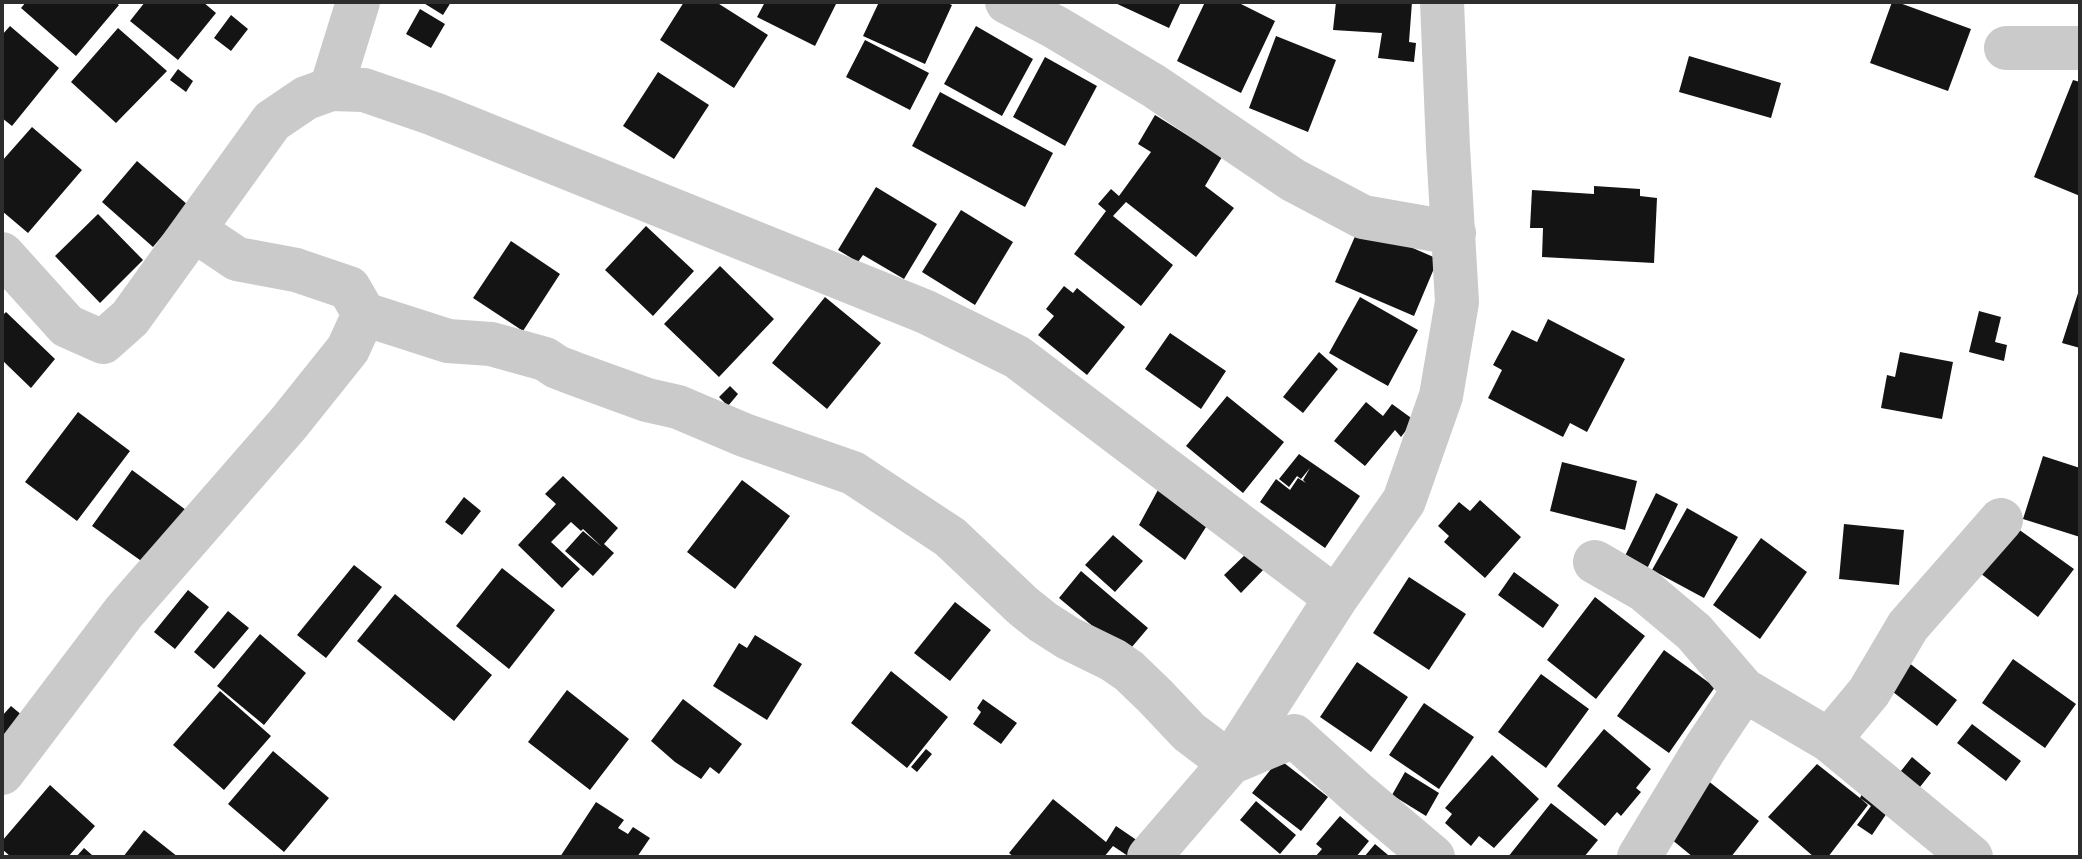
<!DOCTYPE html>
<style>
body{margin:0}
#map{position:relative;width:2082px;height:859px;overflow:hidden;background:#fff;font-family:Rubik,sans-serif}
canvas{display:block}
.frame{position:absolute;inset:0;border:4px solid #2d2d2d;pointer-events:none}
</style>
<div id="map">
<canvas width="2082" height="859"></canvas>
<div class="frame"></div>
</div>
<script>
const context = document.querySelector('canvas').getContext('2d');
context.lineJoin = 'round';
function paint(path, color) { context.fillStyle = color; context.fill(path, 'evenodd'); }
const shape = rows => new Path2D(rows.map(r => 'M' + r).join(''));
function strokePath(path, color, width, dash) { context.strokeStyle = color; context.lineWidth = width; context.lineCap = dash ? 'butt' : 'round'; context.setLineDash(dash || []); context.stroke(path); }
paint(shape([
 [26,2,115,2,119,5,76,56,21,8],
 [145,2,203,2,216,13,178,60,130,21],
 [422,2,451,2,443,15],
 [684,2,716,2,768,35,734,88,660,40],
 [765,2,837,2,815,46,757,17],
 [879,2,945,2,952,5,925,64,863,36],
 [1113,2,1181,2,1169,28],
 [1205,2,1237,2,1275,21,1241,93,1177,61],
 [1336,2,1412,2,1409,42,1416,43,1414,62,1378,58,1382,33,1333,30],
 [1892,2,1897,2,1971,29,1948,91,1870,63],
 [420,9,445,24,431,48,406,34],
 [231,15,248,29,231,51,214,38],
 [10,26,59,68,12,126,2,118,2,35],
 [976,26,1033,59,1002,116,944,84],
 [118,28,167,71,116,123,71,82],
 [1276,36,1336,60,1308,132,1249,108],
 [865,40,929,73,910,110,846,77],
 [1689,56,1781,83,1771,118,1679,92],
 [1045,57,1097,86,1065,146,1013,117],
 [178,69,193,81,186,92,170,80],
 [658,72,709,105,674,159,623,126],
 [2073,80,2080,82,2080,196,2034,177],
 [940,92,1053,153,1025,207,912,146],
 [1155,115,1222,157,1205,186,1234,208,1196,257,1126,202,1113,216,1173,265,1141,306,1074,254,1106,211,1098,204,1111,189,1119,196,1151,152,1138,144],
 [32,127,82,170,28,233,2,211,2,161],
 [137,161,188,205,153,247,102,202],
 [1594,186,1640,189,1640,196,1657,198,1654,263,1542,257,1543,228,1530,228,1532,190,1594,194],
 [876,187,937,224,904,279,863,255,858,262,838,250],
 [961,210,1013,242,975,305,922,272],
 [98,214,143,260,100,303,55,256],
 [1360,225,1438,259,1414,316,1335,282],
 [646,226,694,271,653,316,605,270],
 [511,241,560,274,523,331,473,298],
 [720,266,774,319,719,377,664,324],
 [1064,286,1073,293,1077,288,1125,327,1087,375,1038,335,1054,316,1046,309],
 [2080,287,2080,348,2062,343],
 [825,297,881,343,827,409,772,363],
 [1360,297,1418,330,1388,386,1329,353],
 [1979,311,2001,317,1995,342,2007,345,2004,361,1969,352],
 [6,312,55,359,31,388,2,360,2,316],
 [1548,319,1625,359,1587,432,1570,423,1563,437,1488,398,1502,370,1493,365,1512,330,1537,342],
 [1170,333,1226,371,1201,409,1145,369],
 [1319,352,1338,369,1303,413,1283,397],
 [1900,352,1953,362,1942,419,1881,408,1887,375,1895,377],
 [730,386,738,394,728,406,719,397],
 [1227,396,1284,442,1243,493,1186,446],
 [1366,402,1383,416,1392,404,1414,420,1401,437,1395,430,1365,466,1334,441],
 [78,412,130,451,77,521,25,482],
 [1299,454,1360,496,1325,548,1260,502,1276,479,1290,490,1298,478,1306,483,1303,480,1310,468,1301,479,1297,476,1289,487,1279,479],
 [2043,456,2080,468,2080,537,2023,519],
 [1562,462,1637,481,1625,530,1550,511],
 [132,470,186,510,147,565,92,526],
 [563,476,618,528,604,544,614,553,593,576,565,551,583,531,602,547,583,529,581,531,571,522,551,542,580,569,562,588,518,545,556,504,545,494],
 [742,480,790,516,735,589,687,552],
 [1159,488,1206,527,1185,560,1139,525],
 [1656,493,1678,504,1646,571,1623,560],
 [464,497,481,511,462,535,445,522],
 [1480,500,1521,537,1485,578,1444,542,1449,536,1438,526,1459,502,1470,511],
 [1687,508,1738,537,1704,598,1652,570],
 [1844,524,1904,530,1899,585,1839,579],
 [2014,526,2074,569,2038,617,1980,573],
 [1113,535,1143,561,1115,592,1085,565],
 [1761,538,1807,572,1760,639,1713,605],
 [1249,551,1265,568,1241,593,1224,575],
 [354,565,382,587,326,658,297,635],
 [502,568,555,610,509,669,456,626],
 [1081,571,1148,628,1126,654,1059,598],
 [1514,572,1559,605,1543,628,1498,595],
 [1409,577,1466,614,1429,670,1373,633],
 [188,590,209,607,175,649,154,632],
 [395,594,492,675,454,721,357,641],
 [1595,597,1645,636,1596,699,1547,660],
 [955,602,991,630,950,681,914,653],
 [228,611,249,628,214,669,194,652],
 [260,634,306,673,264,725,217,686],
 [755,635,802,664,767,720,713,686,739,643,747,648],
 [1664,650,1715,687,1669,753,1617,716],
 [1904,659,1957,700,1937,726,1884,685],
 [2013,659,2076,704,2045,748,1982,703],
 [1357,662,1408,697,1371,752,1320,717],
 [891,671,948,717,907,768,851,723],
 [1541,674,1589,709,1546,768,1498,732],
 [567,690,629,739,590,790,528,742],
 [220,691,271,736,224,790,173,745],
 [683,699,742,744,719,774,710,767,701,779,675,762,651,741],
 [983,699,1017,723,1001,744,973,724,981,712,977,708],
 [1424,703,1474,737,1439,789,1389,755],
 [11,706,29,721,2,750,2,716],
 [1972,724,2021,761,2006,781,1957,743],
 [1604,729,1651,769,1636,788,1641,792,1621,816,1617,812,1605,826,1557,786],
 [926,749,932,754,917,772,911,767],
 [273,751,329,798,284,852,228,804],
 [1492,755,1539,799,1494,848,1479,836,1471,846,1445,823,1452,814,1445,808],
 [1912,757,1931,773,1916,792,1897,776],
 [1279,759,1328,797,1301,831,1252,793],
 [1817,764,1860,798,1862,794,1887,813,1872,835,1857,825,1871,806,1860,798,1868,805,1828,857,1814,857,1768,817],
 [1405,772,1439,793,1426,816,1392,795],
 [1707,780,1759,821,1731,857,1693,857,1665,834],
 [50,785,95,826,68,857,11,857,2,849,2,841],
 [1053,799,1106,842,1116,826,1138,841,1128,856,1113,846,1104,857,1014,857,1009,853],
 [1256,801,1296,835,1280,854,1240,820],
 [596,802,624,820,618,828,628,834,633,827,650,838,637,857,560,857],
 [1551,803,1598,840,1584,857,1508,857],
 [1340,816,1369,841,1356,857,1315,857,1322,849,1316,844],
 [144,830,178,857,123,857],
 [1375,844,1388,855,1387,857,1364,857],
 [84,848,92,855,91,857,76,857]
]), '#141414');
strokePath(shape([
 [1007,2,1055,27,1154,86,1293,180,1363,217,1454,233],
 [2006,48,2080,48],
 [331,89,358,2],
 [194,230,237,259,296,270,349,288,364,314,448,341,491,344,545,359,557,367,578,375,647,400,678,407,744,435,853,473,950,537,1023,606,1043,622,1068,638,1113,660,1129,671,1155,696,1189,732,1230,763,1294,736,1356,792,1433,857],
 [2,254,67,326,103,342,130,318,272,121,306,98,331,89,364,90,434,114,926,312,1017,357,1336,598],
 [1595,562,1644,590,1694,632,1744,690,1829,740,1971,857],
 [1829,740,1869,692,1908,626,2001,520],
 [2,773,124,612,288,424,348,349,364,314],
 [1149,857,1230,763,1336,598,1404,501,1441,396,1457,302,1448,147,1442,2],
 [1639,857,1704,750,1744,690]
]), '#cacaca', 44);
</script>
